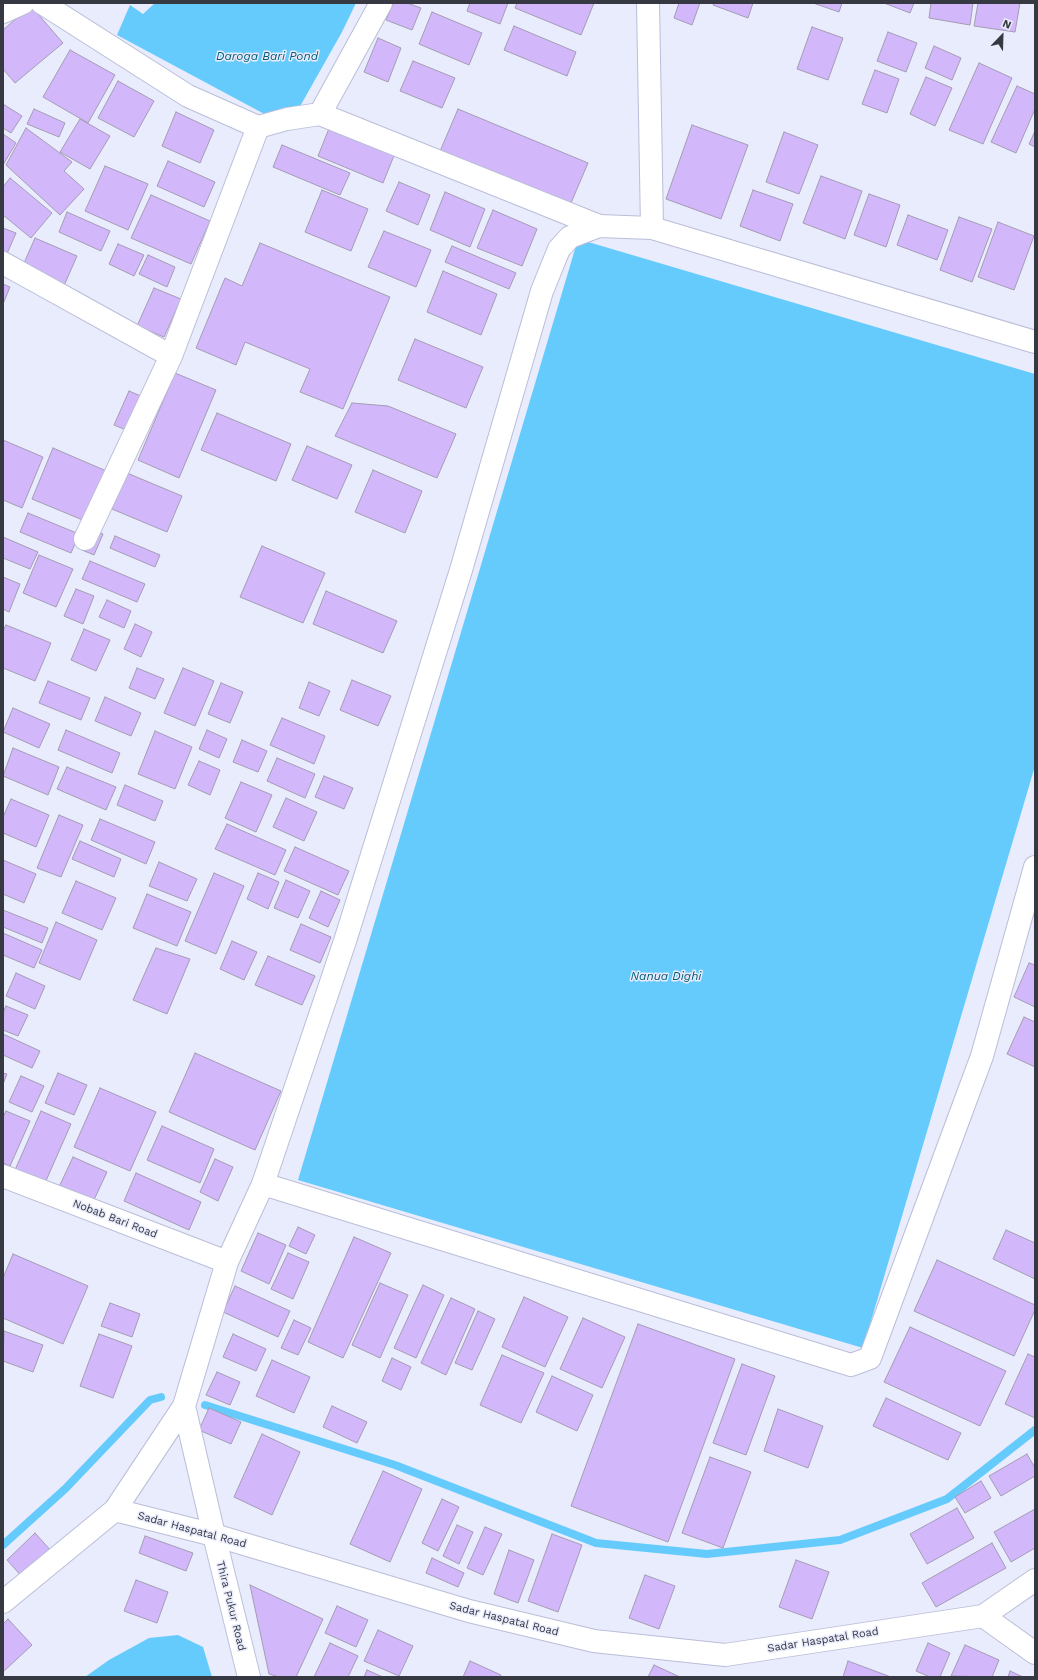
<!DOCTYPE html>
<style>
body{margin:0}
#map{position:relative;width:1038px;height:1680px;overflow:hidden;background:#e9ecfc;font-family:"Work Sans",sans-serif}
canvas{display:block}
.frame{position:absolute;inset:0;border:4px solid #363842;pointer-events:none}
.north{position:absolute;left:982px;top:16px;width:40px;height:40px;-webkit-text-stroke:3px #e9ecfc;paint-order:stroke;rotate:23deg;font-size:11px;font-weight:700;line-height:16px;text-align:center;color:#363842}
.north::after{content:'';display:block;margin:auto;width:14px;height:18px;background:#363842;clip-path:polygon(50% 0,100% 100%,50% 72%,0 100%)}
</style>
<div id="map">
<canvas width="1038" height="1680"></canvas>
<div class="frame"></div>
<div class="north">N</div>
</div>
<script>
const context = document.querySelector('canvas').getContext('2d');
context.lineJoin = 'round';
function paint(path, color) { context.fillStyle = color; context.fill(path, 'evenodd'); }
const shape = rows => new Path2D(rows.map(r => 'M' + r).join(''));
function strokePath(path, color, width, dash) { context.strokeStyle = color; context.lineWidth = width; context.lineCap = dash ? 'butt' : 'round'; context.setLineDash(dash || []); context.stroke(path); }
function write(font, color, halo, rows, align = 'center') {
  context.font = font + ' "Work Sans",sans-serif'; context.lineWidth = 3; context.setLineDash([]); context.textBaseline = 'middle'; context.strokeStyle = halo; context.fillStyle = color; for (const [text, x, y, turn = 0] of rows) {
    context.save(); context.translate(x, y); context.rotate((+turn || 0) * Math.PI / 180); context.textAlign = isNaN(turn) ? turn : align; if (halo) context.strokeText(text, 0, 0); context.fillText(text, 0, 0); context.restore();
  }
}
paint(shape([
 [155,3,356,3,342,32,298,110,270,117,117,35,130,5,143,14],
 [578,239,1035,374,1035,766,863,1348,298,1180],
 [178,1635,203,1647,212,1677,85,1677,109,1660,149,1638]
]), '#65cbfc');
strokePath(shape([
 [205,1405,395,1465,596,1543,707,1554,840,1540,947,1499,1035,1430],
 [3,1545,65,1489,150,1400,161,1397]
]), '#65cbfc', 8);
const building = shape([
 [393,3,407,3,421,8,412,30,386,20,393,3],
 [470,3,508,3,500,24,467,11,470,3],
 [517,3,594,3,581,35,515,8,517,3],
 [679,3,700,3,692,25,674,18,679,3],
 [714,3,753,3,748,18,713,5,714,3],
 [813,3,842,3,839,12,813,3],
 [884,3,914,3,910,13,884,3],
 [931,3,973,3,970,25,929,18,931,3],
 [978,3,1020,3,1015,32,974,26,978,3],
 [31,6,63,43,15,83,3,69,3,30,31,6],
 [432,12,482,33,469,65,419,44,432,12],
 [514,26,576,52,567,76,504,50,514,26],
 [812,27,843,38,828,80,797,69,812,27],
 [888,32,917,43,906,72,877,61,888,32],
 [378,38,401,48,388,82,364,72,378,38],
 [934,46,961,58,952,80,925,68,934,46],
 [70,50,115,75,88,123,43,97,70,50],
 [413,61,455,78,442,108,400,91,413,61],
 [979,63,1012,78,983,144,949,130,979,63],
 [875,70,899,79,887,113,862,104,875,70],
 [926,77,952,88,935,126,910,114,926,77],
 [118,81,154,101,134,137,98,118,118,81],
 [1017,86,1035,94,1035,109,1016,153,991,142,1017,86],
 [3,104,22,116,11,133,3,128,3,104],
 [34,109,65,123,59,137,27,124,34,109],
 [458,109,588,163,568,210,438,156,458,109],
 [176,112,214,130,200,163,162,146,176,112],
 [80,119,110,136,90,169,60,152,80,119],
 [332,121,397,148,383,183,318,156,332,121],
 [692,125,748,145,721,219,666,199,692,125],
 [26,128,72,162,64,171,84,189,60,215,6,165,26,128],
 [1035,131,1035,147,1029,144,1035,131],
 [784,132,818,145,799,194,766,182,784,132],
 [3,134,16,143,3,165,3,134],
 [282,145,350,173,340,195,273,167,282,145],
 [168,161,215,182,204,207,157,186,168,161],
 [105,166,148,184,128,230,85,211,105,166],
 [821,176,862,191,845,239,803,223,821,176],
 [10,178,52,213,31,238,3,215,3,187,10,178],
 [399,182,430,195,418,225,386,211,399,182],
 [322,190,368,209,351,251,305,232,322,190],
 [753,190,793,204,780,241,740,226,753,190],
 [445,192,485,209,470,247,430,230,445,192],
 [869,194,900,205,886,247,854,235,869,194],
 [151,195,210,221,191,264,131,238,151,195],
 [493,210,537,229,522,266,477,248,493,210],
 [67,212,110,231,101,251,59,232,67,212],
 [908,215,948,230,937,260,897,245,908,215],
 [959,217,992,229,972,282,940,270,959,217],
 [998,222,1034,236,1014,290,978,277,998,222],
 [3,228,16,233,6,256,3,255,3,228],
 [384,231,431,250,416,287,368,267,384,231],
 [35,238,77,256,63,288,21,270,35,238],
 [260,243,390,297,343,409,300,392,310,369,245,342,236,365,196,348,225,278,242,286,260,243],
 [118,244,144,255,134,276,109,264,118,244],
 [452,246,516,273,509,289,445,262,452,246],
 [148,255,175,267,167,287,139,274,148,255],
 [443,271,497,294,481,335,427,312,443,271],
 [3,284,10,287,3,304,3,284],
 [154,288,181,299,164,337,137,326,154,288],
 [415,339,483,367,466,408,398,380,415,339],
 [175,373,216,390,179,478,138,460,175,373],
 [129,391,141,396,126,430,114,425,129,391],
 [352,403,388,406,456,434,437,478,335,436,352,403],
 [217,413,291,444,276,481,201,450,217,413],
 [3,440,43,457,22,508,3,500,3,440],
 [307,446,352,465,337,499,292,480,307,446],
 [53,448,111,473,90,523,32,499,53,448],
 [373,470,422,491,405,533,355,512,373,470],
 [127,473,182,496,167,532,112,509,127,473],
 [28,513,79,534,71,553,20,532,28,513],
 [91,529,103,534,94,555,82,550,91,529],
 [115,536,160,555,155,567,110,548,115,536],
 [3,537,38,552,30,569,3,558,3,537],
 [262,546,325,573,303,623,240,597,262,546],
 [39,555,73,569,56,607,23,593,39,555],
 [90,561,145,584,137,602,82,579,90,561],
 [3,577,20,584,9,612,3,609,3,577],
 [76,589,94,596,83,624,64,616,76,589],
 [326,591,397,621,383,653,313,624,326,591],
 [107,600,131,611,124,628,99,617,107,600],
 [135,624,152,632,141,657,124,649,135,624],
 [6,625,51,643,35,681,3,668,3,631,6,625],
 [84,629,110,640,96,671,71,660,84,629],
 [137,668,164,679,155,699,129,688,137,668],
 [183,668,214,681,195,726,164,713,183,668],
 [352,680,391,696,378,726,340,710,352,680],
 [48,681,90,698,81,720,39,703,48,681],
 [309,682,330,691,319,716,299,708,309,682],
 [221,683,243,692,230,723,208,714,221,683],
 [105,697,141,713,131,736,95,721,105,697],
 [13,708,50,724,39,748,3,732,13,708],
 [282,718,325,736,314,764,270,745,282,718],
 [66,730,120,753,112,773,58,750,66,730],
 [207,730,227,739,219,758,199,749,207,730],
 [155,731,192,747,175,789,138,774,155,731],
 [242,740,267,751,258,772,233,762,242,740],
 [13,748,59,767,48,795,3,776,13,748],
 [277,758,315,774,305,798,267,781,277,758],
 [199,761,220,770,210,795,188,785,199,761],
 [67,767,116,787,106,810,57,789,67,767],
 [324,776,353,788,344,809,315,797,324,776],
 [241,782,272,795,256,832,225,818,241,782],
 [125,785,163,801,155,821,117,805,125,785],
 [286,798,317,812,304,841,273,827,286,798],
 [11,799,49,815,36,847,3,833,3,817,11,799],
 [59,815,83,825,61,877,37,868,59,815],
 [100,819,155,842,146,864,91,840,100,819],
 [227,824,286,850,275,875,215,849,227,824],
 [80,841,121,859,114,877,72,859,80,841],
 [295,847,349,871,338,895,284,871,295,847],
 [3,860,36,874,24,903,3,894,3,860],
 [159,862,197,879,187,901,149,886,159,862],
 [214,873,244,886,216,954,185,941,214,873],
 [258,873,279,882,268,909,247,899,258,873],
 [286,880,310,891,298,918,274,908,286,880],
 [76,881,116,898,102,930,62,913,76,881],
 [321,891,340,900,328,927,309,918,321,891],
 [147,894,191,912,177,946,133,928,147,894],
 [3,910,48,928,42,943,3,927,3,910],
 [56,922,97,940,80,980,39,963,56,922],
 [301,924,331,937,320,963,290,950,301,924],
 [3,933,42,950,34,968,3,955,3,933],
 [232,941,257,952,244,980,220,969,232,941],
 [156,948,190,959,167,1014,133,1000,156,948],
 [268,956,315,976,302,1005,255,985,268,956],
 [1029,963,1035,965,1035,1007,1014,997,1029,963],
 [16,973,45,986,35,1009,6,996,16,973],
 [6,1006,28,1015,18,1036,3,1030,3,1013,6,1006],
 [1024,1017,1035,1022,1035,1067,1007,1054,1024,1017],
 [3,1034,40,1051,32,1068,3,1055,3,1034],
 [195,1053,281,1091,255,1150,169,1112,195,1053],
 [3,1073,7,1074,3,1084,3,1073],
 [58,1073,87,1085,74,1115,45,1103,58,1073],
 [21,1076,44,1086,32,1112,9,1102,21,1076],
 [100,1088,156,1112,130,1171,74,1147,100,1088],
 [6,1111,30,1121,10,1166,3,1163,3,1117,6,1111],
 [41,1111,71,1124,45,1183,15,1170,41,1111],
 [162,1126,214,1149,200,1183,147,1160,162,1126],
 [73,1157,107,1172,93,1202,59,1187,73,1157],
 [215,1159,233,1167,218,1201,200,1192,215,1159],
 [136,1173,201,1202,189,1230,124,1201,136,1173],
 [298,1227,315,1235,306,1254,289,1246,298,1227],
 [1006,1230,1035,1243,1035,1279,993,1259,1006,1230],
 [258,1233,286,1245,269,1284,241,1271,258,1233],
 [354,1237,391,1253,343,1358,308,1342,354,1237],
 [288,1253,309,1262,293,1299,271,1289,288,1253],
 [13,1254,88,1286,63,1344,3,1318,3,1278,13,1254],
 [937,1260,1035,1305,1035,1310,1014,1356,914,1311,937,1260],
 [380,1283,408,1295,380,1358,352,1345,380,1283],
 [423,1285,444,1295,416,1358,394,1348,423,1285],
 [235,1286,290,1311,278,1337,223,1312,235,1286],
 [524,1297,568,1317,545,1367,502,1347,524,1297],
 [451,1298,475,1309,446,1375,421,1363,451,1298],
 [110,1303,140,1314,132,1337,101,1326,110,1303],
 [478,1311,495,1319,472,1370,455,1363,478,1311],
 [583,1318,625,1337,602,1388,560,1369,583,1318],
 [294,1320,311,1328,298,1355,281,1348,294,1320],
 [638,1324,735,1359,668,1542,571,1506,638,1324],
 [910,1327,1006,1371,980,1426,884,1382,910,1327],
 [4,1331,43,1345,33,1372,3,1361,4,1331],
 [99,1334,132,1346,113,1398,80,1386,99,1334],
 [233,1334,266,1349,256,1371,223,1357,233,1334],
 [1028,1354,1035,1357,1035,1418,1005,1404,1028,1354],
 [502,1355,544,1373,521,1423,480,1405,502,1355],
 [392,1358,411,1367,401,1390,382,1381,392,1358],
 [272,1360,310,1377,294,1413,256,1396,272,1360],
 [742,1364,775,1376,746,1455,713,1443,742,1364],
 [217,1372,240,1382,230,1405,206,1395,217,1372],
 [552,1376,593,1395,577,1431,536,1412,552,1376],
 [886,1398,961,1433,948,1460,873,1426,886,1398],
 [332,1406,367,1422,357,1443,323,1427,332,1406],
 [209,1408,241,1422,231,1444,199,1430,209,1408],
 [778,1409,823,1426,808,1468,764,1451,778,1409],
 [262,1434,300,1452,272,1515,234,1497,262,1434],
 [1027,1454,1035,1468,1035,1476,1001,1496,989,1476,1027,1454],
 [710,1457,751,1472,723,1548,682,1533,710,1457],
 [383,1471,422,1489,390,1562,350,1544,383,1471],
 [981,1481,991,1498,965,1513,955,1497,981,1481],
 [442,1499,459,1507,438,1551,422,1543,442,1499],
 [957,1508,974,1538,927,1564,910,1534,957,1508],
 [1035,1509,1035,1548,1011,1562,994,1532,1035,1509],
 [457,1525,473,1532,459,1564,443,1556,457,1525],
 [485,1527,502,1534,483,1575,467,1568,485,1527],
 [35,1533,53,1553,24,1579,7,1560,35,1533],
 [552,1534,582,1545,558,1612,528,1601,552,1534],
 [145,1536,193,1553,186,1571,139,1553,145,1536],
 [992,1543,1006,1568,936,1607,922,1583,992,1543],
 [509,1550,534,1560,518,1603,494,1594,509,1550],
 [432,1558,464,1573,458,1587,426,1573,432,1558],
 [796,1560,829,1572,812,1619,779,1607,796,1560],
 [645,1575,675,1586,659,1629,629,1618,645,1575],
 [136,1580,168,1592,157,1623,124,1611,136,1580],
 [250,1585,323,1619,296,1677,279,1677,269,1674,250,1585],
 [337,1606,368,1620,356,1647,325,1633,337,1606],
 [8,1619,32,1645,3,1672,3,1624,8,1619],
 [378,1630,413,1646,399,1676,364,1661,378,1630],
 [330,1643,358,1656,348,1677,314,1677,330,1643],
 [928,1643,950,1653,940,1677,930,1677,916,1671,928,1643],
 [965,1645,999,1660,992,1677,951,1676,965,1645],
 [470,1661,501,1675,500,1677,463,1677,470,1661],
 [848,1661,891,1677,843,1677,848,1661],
 [654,1665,680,1677,648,1677,654,1665],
 [367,1670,383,1677,364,1677,367,1670],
 [1010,1671,1023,1677,1008,1677,1010,1671]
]);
paint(building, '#d2b8fa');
strokePath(building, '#a49bb4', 1);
const minor = shape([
 [42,3,188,96,258,127,287,119,320,114,599,226],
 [648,3,652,228],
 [3,12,23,3],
 [320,114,381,3],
 [3,263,171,356],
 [85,539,171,356,258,127],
 [3,1176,227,1262],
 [263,1184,851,1365,870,1358,982,1056,1035,867],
 [214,1535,249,1677],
 [983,1616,1035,1653]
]);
const tertiary = shape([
 [184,1406,214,1535],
 [115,1510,214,1535,469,1611,594,1641,725,1655,983,1616,1035,1580],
 [3,1602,115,1510,184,1406,227,1262,263,1184,345,941,461,570,542,291,559,249,570,237,599,226,652,228,1035,342]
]);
strokePath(minor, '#babed8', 24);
strokePath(tertiary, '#babed8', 24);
strokePath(minor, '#fff', 22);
strokePath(tertiary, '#fff', 22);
write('11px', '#363842', '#e9ecfc', [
 ["Nobab Bari Road",115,1219,21],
 ["Sadar Haspatal Road",192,1530,15],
 ["Thira Pukur Road",231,1606,76],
 ["Sadar Haspatal Road",504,1619,14],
 ["Sadar Haspatal Road",823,1640,-9]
]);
write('italic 12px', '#015a7a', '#e9ecfc', [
 ["Daroga Bari Pond",267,56],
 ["Nanua Dighi",666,976]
]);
</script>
